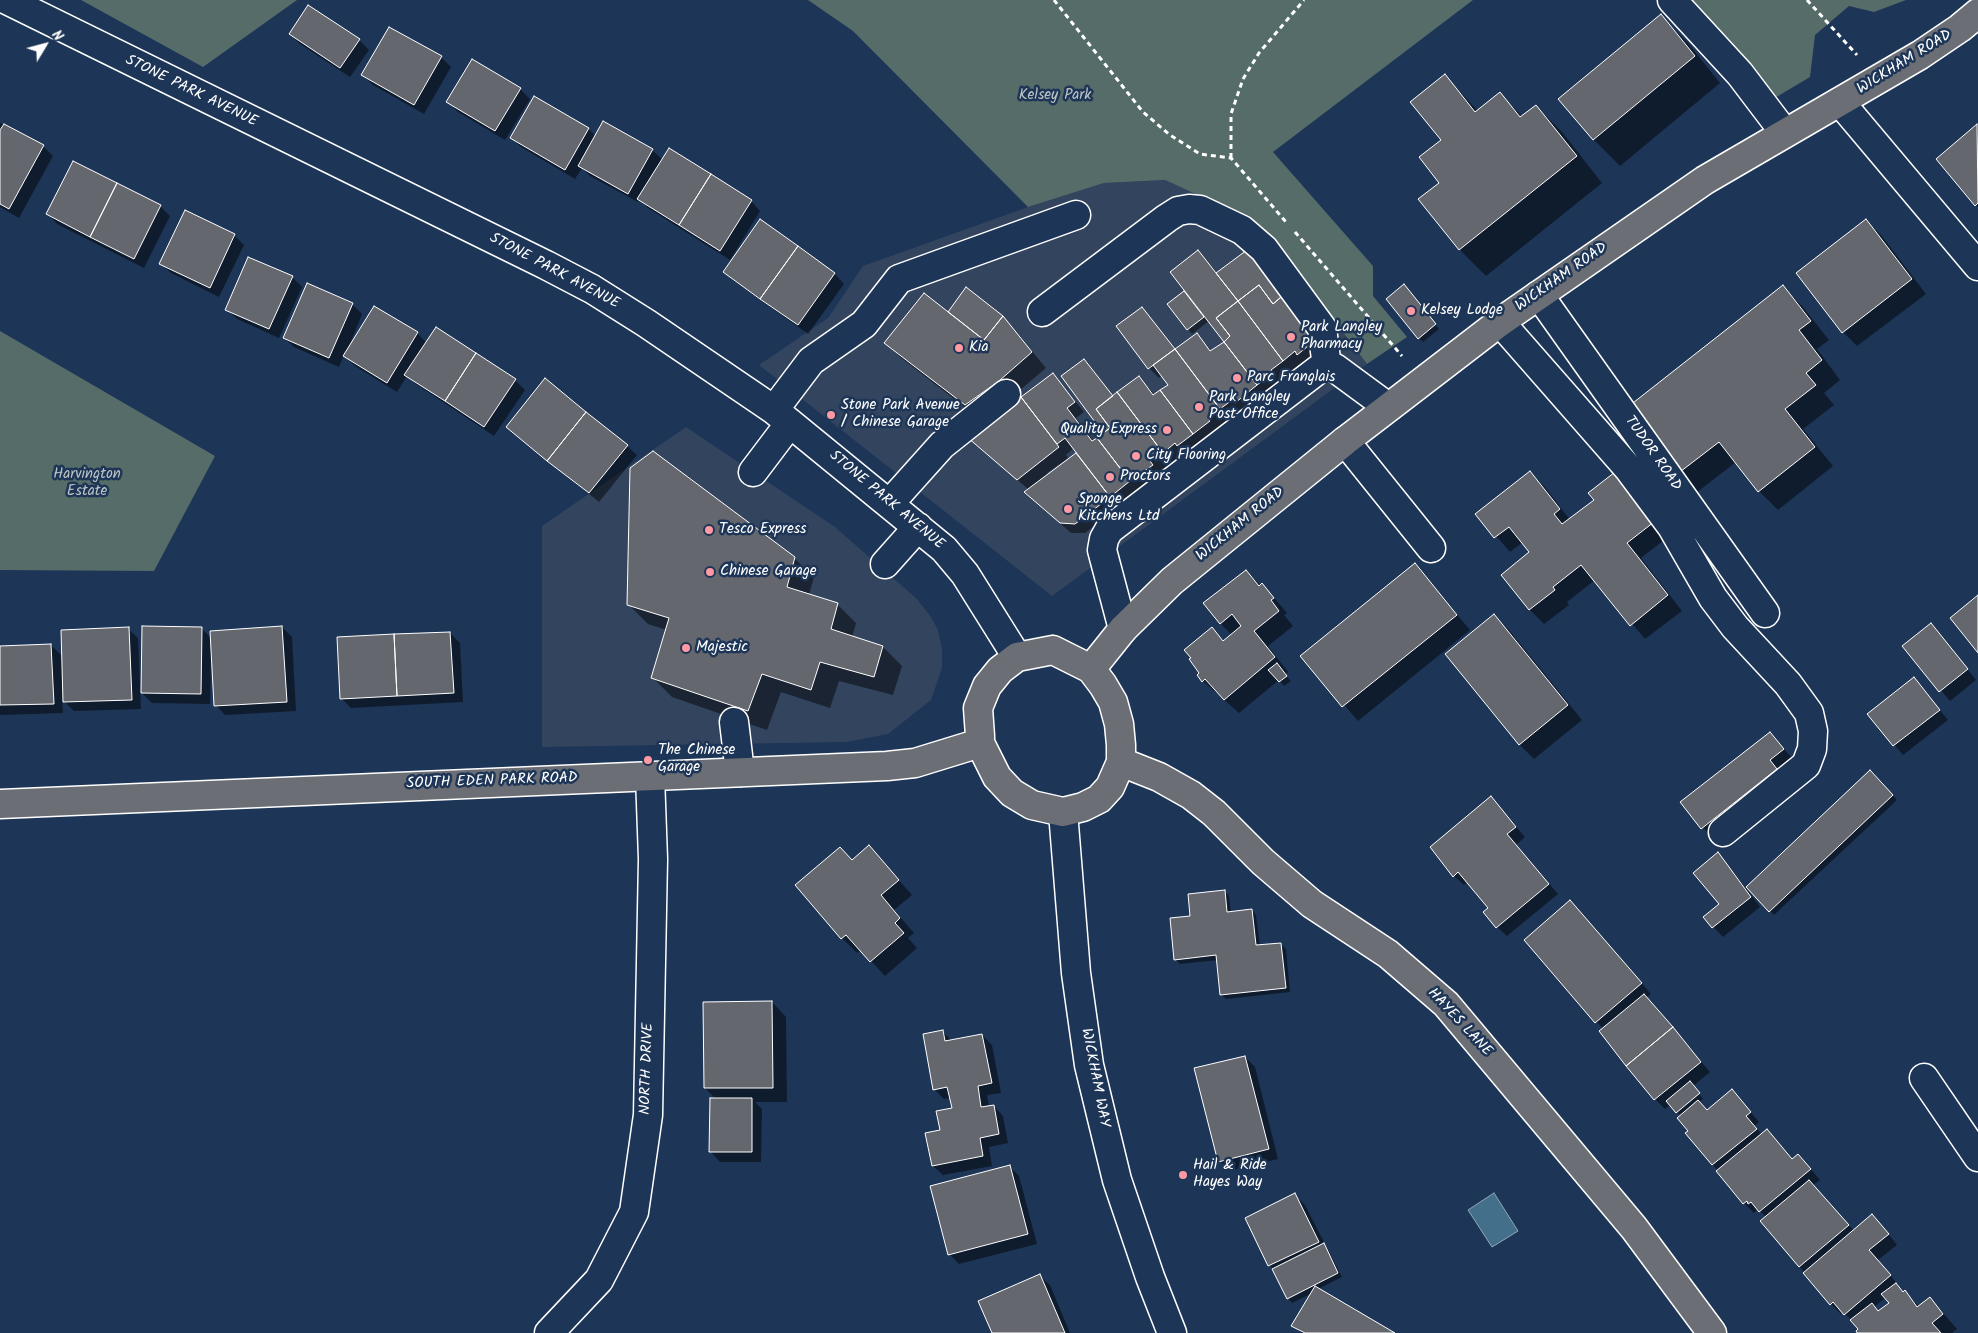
<!DOCTYPE html>
<style>
body{margin:0}
#map{position:relative;width:1978px;height:1333px;overflow:hidden;background:#1d3557;font-family:Kalam,sans-serif}
canvas{display:block}
.north{position:absolute;left:20px;top:20px;width:50px;height:50px;-webkit-text-stroke:4px #1d3557;paint-order:stroke;rotate:53deg;font-size:14px;font-weight:700;line-height:20px;text-align:center;color:#fff}
.north::after{content:'';display:block;margin:auto;width:18px;height:22px;background:#fff;clip-path:polygon(50% 0,100% 100%,50% 72%,0 100%)}
</style>
<div id="map">
<canvas width="1978" height="1333"></canvas>
<div class="north">N</div>
</div>
<script>
const context = document.querySelector('canvas').getContext('2d');
context.lineJoin = 'round';
function paint(path, color) { context.fillStyle = color; context.fill(path, 'evenodd'); }
const shape = rows => new Path2D(rows.map(r => 'M' + r).join(''));
function strokePath(path, color, width, dash) { context.strokeStyle = color; context.lineWidth = width; context.lineCap = dash ? 'butt' : 'round'; context.setLineDash(dash || []); context.stroke(path); }
function write(font, color, halo, rows, align = 'center') {
  context.font = font + ' Kalam,sans-serif'; context.lineWidth = 5; context.setLineDash([]); context.textBaseline = 'middle'; context.strokeStyle = halo; context.fillStyle = color; for (const [text, x, y, turn = 0] of rows) {
    context.save(); context.translate(x, y); context.rotate((+turn || 0) * Math.PI / 180); context.textAlign = isNaN(turn) ? turn : align; if (halo) context.strokeText(text, 0, 0); context.fillText(text, 0, 0); context.restore();
  }
}
paint(shape([
 [1165,180,1239,214,1270,236,1367,364,1052,596,759,365,828,318,863,266,1028,207,1104,183],
 [686,427,835,527,917,599,931,617,938,630,942,649,942,668,931,700,888,734,846,742,542,747,542,526]
]), '#33445e');
paint(shape([
 [81,0,297,0,203,67],
 [808,0,1473,0,1273,152,1373,266,1373,296,1407,337,1367,364,1270,236,1239,214,1165,180,1104,183,1028,207,853,31],
 [1688,0,1906,0,1874,12,1849,6,1815,35,1810,77,1768,102],
 [0,331,215,456,154,571,0,570]
]), '#566c68');
const water = shape([
 [1494,1193,1518,1231,1492,1247,1468,1210,1494,1193]
]);
paint(water, '#446f8a');
strokePath(water, '#8fa9b9', 1);
paint(shape([
 [1661,16,1687,42,1720,83,1620,166,1594,140,1560,99],
 [290,34,359,40,369,50,350,77,300,44],
 [441,57,451,67,424,114,373,85,363,75],
 [1445,76,1478,111,1500,94,1523,117,1536,106,1562,132,1602,183,1486,276,1460,250,1420,199,1441,183],
 [520,89,530,99,505,140,458,112,448,102],
 [534,98,589,129,596,137,652,150,663,160,751,201,760,211,730,260,648,208,640,199,638,202,590,176,582,168,575,179,521,147,511,137],
 [0,123,43,146,53,156,19,218,0,207],
 [1977,126,1978,127,1978,207,1938,159],
 [74,162,160,206,170,216,144,268,57,224,48,214],
 [760,221,835,274,844,284,808,334,734,281,724,272],
 [1866,221,1881,235,1926,294,1857,346,1843,332],
 [234,235,244,245,219,297,171,273,161,264],
 [1198,251,1218,274,1247,251,1328,348,1308,363,1305,361,1280,380,1282,383,1245,412,1243,409,1217,429,1219,432,1188,455,1185,453,1159,472,1161,475,1085,533,1071,533,1035,501,1029,490,969,437,1053,374,1084,412,1076,418,1094,441,1105,433,1063,377,1084,360,1114,397,1139,378,1155,395,1169,385,1162,375,1159,378,1149,368,1118,327,1142,309,1176,350,1196,335,1212,352,1225,342,1209,321,1192,334,1168,305,1186,291],
 [1074,448,1078,454,1049,475,1047,473,1068,458,1066,455],
 [292,277,302,287,279,338,237,319,227,310],
 [1783,287,1802,306,1829,340,1817,349,1840,380,1824,393,1834,405,1803,429,1833,466,1778,510,1759,491,1736,462,1696,493,1677,474],
 [1408,291,1439,329,1423,342,1419,338],
 [352,304,362,314,346,354,375,307,417,333,427,343,515,380,525,390,494,436,416,384,407,376,397,392,355,366,344,355,339,367,294,347,284,338],
 [952,317,1003,317,1046,368,1014,395,980,419,900,357,886,343],
 [507,427,627,446,637,455,599,502],
 [1530,472,1545,487,1570,520,1596,500,1615,474,1668,537,1641,558,1682,611,1645,639,1595,580,1567,602,1569,605,1544,624,1530,610,1503,575,1531,553,1523,542,1510,552,1477,514],
 [794,558,814,577,809,595,837,604,856,623,852,637,883,647,902,666,893,695,839,681,830,708,781,692,767,730,672,697,653,678,667,630,648,624,629,605],
 [1415,564,1470,630,1358,721,1302,656],
 [1246,571,1276,600,1287,613,1284,615,1293,626,1268,646,1288,672,1285,675,1291,681,1284,686,1279,680,1239,713,1203,681,1199,675,1201,673,1186,650,1212,629,1224,641,1232,635,1220,623],
 [1494,615,1509,630,1582,720,1534,759,1519,744],
 [282,627,292,637,296,711,225,715,216,705,213,657,211,657,210,704,152,703,142,693,201,628,212,639],
 [128,629,138,638,141,709,74,711,62,699,63,713,0,715,0,647,51,645,63,657],
 [450,633,460,643,463,702,351,708,341,698],
 [1940,635,1976,680,1950,701,1904,646],
 [1914,679,1948,720,1903,755,1869,715],
 [1770,733,1793,759,1712,838,1682,802],
 [1870,772,1897,800,1774,915,1748,888,1747,889,1760,907,1723,937,1704,917,1721,904,1718,854,1746,888],
 [1491,798,1525,837,1516,845,1558,894,1507,936,1497,927,1490,908,1468,882,1464,885,1454,876],
 [869,847,912,895,894,910,914,933,908,938,917,948,885,976,861,950,857,953,842,938,797,885,853,861],
 [1225,891,1229,896,1231,913,1252,910,1256,915,1260,946,1281,944,1286,949,1290,992,1226,999,1221,994,1218,960,1180,964,1175,959,1192,917],
 [1580,912,1651,994,1646,998,1710,1072,1693,1086,1703,1099,1699,1102,1708,1111,1741,1101,1759,1122,1755,1126,1762,1135,1767,1130,1793,1160,1808,1166,1820,1180,1813,1185,1854,1231,1882,1226,1897,1245,1878,1260,1899,1286,1898,1287,1920,1307,1930,1298,1957,1329,1952,1333,1859,1333,1859,1330,1855,1323,1843,1312,1841,1314,1831,1304,1762,1222,1767,1218,1760,1211,1757,1210,1754,1213,1744,1203,1687,1133,1689,1131,1681,1116,1670,1105,1665,1109,1655,1099,1600,1031,1603,1029,1526,940],
 [1886,1297,1891,1304,1879,1312,1874,1307],
 [772,1002,786,1017,787,1102,755,1102,762,1109,761,1162,720,1162,711,1152,716,1099,705,1088],
 [943,1032,952,1041,982,1035,992,1045,1001,1093,987,1095,989,1107,994,1106,1003,1116,1008,1143,989,1147,992,1166,943,1175,933,1166,941,1131,953,1109,951,1098,944,1099,934,1089],
 [1245,1057,1255,1067,1278,1159,1229,1171,1220,1161],
 [1009,1166,1019,1176,1037,1244,959,1264,949,1254],
 [1295,1195,1305,1205,1342,1277,1318,1289,1393,1333,1301,1333,1293,1325,1312,1293,1292,1303,1288,1298,1246,1219],
 [1040,1276,1050,1285,1070,1333,993,1333]
]), '#0007');
const building = shape([
 [308,5,360,39,340,68,289,34,308,5],
 [1661,14,1695,56,1593,140,1558,99,1661,14],
 [389,27,442,56,414,105,361,75,389,27],
 [472,59,521,88,495,131,446,102,472,59],
 [1445,74,1475,112,1500,92,1520,117,1536,105,1577,156,1459,250,1418,199,1439,183,1419,157,1441,140,1410,102,1445,74],
 [534,96,589,128,565,170,510,138,534,96],
 [603,121,653,149,628,194,578,166,603,121],
 [4,124,44,145,9,209,0,204,0,130,4,124],
 [1977,124,1978,203,1975,206,1936,159,1977,124],
 [669,148,711,174,679,225,637,199,669,148],
 [73,161,117,183,90,237,46,214,73,161],
 [711,174,752,200,720,251,679,225,711,174],
 [117,183,161,205,134,259,90,237,117,183],
 [185,210,235,234,210,288,159,264,185,210],
 [760,219,798,246,760,299,723,272,760,219],
 [1866,219,1912,279,1842,333,1796,273,1866,219],
 [798,246,835,273,798,325,760,299,798,246],
 [1198,250,1238,301,1216,318,1230,336,1224,342,1170,272,1198,250],
 [1247,250,1282,296,1273,304,1259,285,1238,301,1216,273,1247,250],
 [248,257,293,276,269,329,225,310,248,257],
 [307,283,353,303,329,358,283,338,307,283],
 [1404,284,1436,324,1418,339,1386,299,1404,284],
 [1259,285,1273,304,1286,293,1319,337,1297,355,1295,351,1283,361,1238,301,1259,285],
 [1783,285,1811,321,1799,330,1822,360,1806,373,1816,385,1785,409,1815,447,1758,492,1719,442,1676,475,1624,410,1783,285],
 [966,287,1003,316,984,340,948,312,966,287],
 [1184,291,1204,317,1187,330,1167,304,1184,291],
 [924,293,984,340,1003,316,1032,352,999,381,965,405,884,343,924,293],
 [1238,301,1283,361,1271,370,1273,373,1257,385,1224,342,1230,336,1216,318,1238,301],
 [374,306,418,332,387,383,343,356,374,306],
 [1142,307,1175,349,1148,369,1116,326,1142,307],
 [436,327,476,353,445,401,404,375,436,327],
 [1197,333,1210,351,1224,342,1257,385,1235,403,1232,400,1220,409,1175,349,1197,333],
 [1175,349,1220,409,1208,419,1210,421,1193,434,1160,390,1168,385,1153,365,1175,349],
 [476,353,516,379,484,427,445,401,476,353],
 [1084,359,1113,396,1096,409,1110,428,1103,433,1061,376,1084,359],
 [1053,373,1075,402,1067,408,1092,441,1097,438,1130,481,1110,497,1065,438,1057,444,1021,397,1053,373],
 [1139,376,1153,395,1160,390,1193,434,1177,446,1175,443,1163,453,1117,392,1139,376],
 [545,378,586,412,547,461,506,427,545,378],
 [1117,392,1163,453,1150,461,1153,465,1130,481,1097,438,1110,428,1096,409,1117,392],
 [1021,397,1059,447,1017,480,967,437,1021,397],
 [586,412,628,445,589,493,547,461,586,412],
 [653,451,795,557,787,587,838,603,831,629,883,646,874,677,820,662,811,690,762,674,748,711,651,678,669,618,627,605,630,468,653,451],
 [1076,453,1110,497,1075,524,1060,523,1024,492,1076,453],
 [1530,471,1560,509,1554,514,1562,524,1594,500,1588,493,1615,472,1654,522,1627,543,1668,595,1630,626,1581,565,1553,587,1555,590,1529,610,1501,575,1529,552,1509,527,1494,538,1475,514,1530,471],
 [1415,563,1457,615,1342,707,1300,656,1415,563],
 [1246,570,1259,586,1262,583,1274,598,1271,600,1279,611,1254,631,1275,657,1224,700,1205,679,1202,682,1197,675,1199,673,1189,659,1191,658,1184,650,1212,627,1223,641,1241,626,1232,614,1220,624,1203,603,1246,570],
 [1978,595,1978,653,1950,618,1978,595],
 [1494,614,1568,705,1519,745,1445,654,1494,614],
 [1931,623,1968,669,1939,692,1902,646,1931,623],
 [142,626,202,627,201,694,141,693,142,626],
 [282,626,287,702,214,706,210,631,282,626],
 [129,627,132,700,63,702,61,630,129,627],
 [450,632,454,693,397,696,394,634,450,632],
 [394,634,397,696,340,699,337,637,394,634],
 [51,644,54,704,0,705,0,646,51,644],
 [1277,663,1287,676,1279,682,1268,670,1277,663],
 [1914,677,1940,710,1893,746,1867,714,1914,677],
 [1770,732,1784,749,1770,760,1777,769,1701,829,1680,802,1770,732],
 [1870,770,1893,795,1769,912,1746,887,1870,770],
 [1491,796,1516,827,1507,834,1549,884,1496,928,1483,912,1488,908,1458,872,1453,877,1430,847,1491,796],
 [869,845,899,880,881,895,900,918,895,923,904,933,870,962,846,935,841,939,795,885,840,847,852,860,869,845],
 [1718,852,1751,897,1712,928,1703,917,1719,904,1693,873,1718,852],
 [1225,890,1227,912,1252,909,1256,945,1281,943,1286,988,1220,995,1216,955,1174,960,1170,918,1190,916,1188,894,1225,890],
 [1570,900,1642,983,1595,1023,1524,940,1570,900],
 [1644,994,1673,1027,1626,1066,1599,1031,1644,994],
 [772,1001,773,1088,704,1088,703,1002,772,1001],
 [1673,1027,1701,1062,1654,1100,1626,1066,1673,1027],
 [943,1030,945,1041,982,1034,992,1083,978,1086,981,1107,994,1105,999,1134,980,1138,983,1156,932,1166,925,1133,940,1130,936,1111,952,1108,947,1087,933,1090,923,1034,943,1030],
 [1245,1056,1269,1149,1218,1162,1194,1068,1245,1056],
 [1690,1081,1700,1093,1676,1113,1666,1101,1690,1081],
 [1732,1089,1751,1112,1746,1116,1757,1129,1712,1165,1685,1133,1688,1131,1677,1118,1698,1100,1707,1110,1732,1089],
 [710,1098,752,1098,752,1152,709,1152,710,1098],
 [1767,1129,1792,1159,1798,1154,1811,1169,1759,1212,1751,1202,1748,1204,1747,1201,1743,1204,1716,1171,1767,1129],
 [1010,1165,1028,1234,948,1255,930,1186,1010,1165],
 [1809,1180,1849,1225,1799,1267,1760,1221,1809,1180],
 [1295,1193,1319,1242,1268,1266,1245,1218,1295,1193],
 [1872,1214,1889,1234,1869,1250,1891,1275,1844,1315,1833,1302,1830,1305,1803,1273,1872,1214],
 [1324,1243,1338,1273,1287,1299,1272,1269,1324,1243],
 [1040,1274,1065,1333,992,1333,978,1301,1040,1274],
 [1896,1283,1903,1292,1905,1290,1917,1307,1930,1297,1943,1314,1932,1323,1941,1333,1857,1333,1856,1331,1858,1329,1850,1320,1872,1303,1878,1311,1889,1303,1881,1294,1896,1283],
 [1315,1286,1395,1333,1305,1333,1291,1326,1315,1286]
]);
paint(building, '#65676f');
strokePath(building, '#fff', 1);
const minor = shape([
 [7,0,546,265,592,289,646,323,774,410,944,549,965,574,1017,657],
 [1672,0,1740,74,1784,132],
 [1840,102,1978,266],
 [1539,295,1765,613],
 [1042,312,1167,218,1178,211,1189,209,1200,210,1242,230,1264,249,1322,328,1327,367],
 [1500,322,1628,468,1672,527,1713,598,1735,627,1788,684,1809,713,1813,731,1812,749,1806,765,1723,832],
 [774,410,811,361,864,324,899,279,1076,215],
 [1345,441,1431,548],
 [753,472,790,423],
 [890,503,942,445,1006,394],
 [885,564,918,527],
 [1123,629,1102,550,1104,539,1109,530,1319,369,1327,367,1335,368,1388,407],
 [734,722,740,772],
 [1063,812,1076,973,1089,1065,1117,1180,1150,1277,1172,1333],
 [1924,1078,1978,1157],
 [549,1333,599,1280,634,1212,648,1115,653,859,650,776]
]);
const major = shape([
 [1053,650,1091,669,1103,685,1113,702,1119,724,1121,745,1121,762,1110,787,1099,799,1083,807,1063,812,1032,805,1012,793,997,777,980,743,980,736,978,708,987,686,1000,670,1017,657,1053,650],
 [1091,669,1123,629,1172,581,1345,441,1500,322,1705,180,1920,55,1960,28,1978,13],
 [1121,762,1159,777,1191,795,1214,813,1263,862,1312,904,1388,954,1446,1004,1634,1228,1712,1333],
 [0,804,887,766,915,763,980,743]
]);
strokePath(minor, '#fff', 31);
strokePath(major, '#fff', 31);
strokePath(shape([
 [1054,0,1143,112,1170,135,1200,154,1231,158,1286,222],
 [1807,0,1857,55],
 [1231,158,1231,114,1243,79,1259,53,1304,0],
 [1295,232,1402,356]
]), '#fff', 3, [5, 4]);
strokePath(minor, '#1d3557', 28);
strokePath(major, '#6b6f75', 28);
for (const [x, y, r, color] of [
 [1411,311,5,"#ff9aa2"],
 [1291,337,5,"#ff9aa2"],
 [959,348,5,"#ff9aa2"],
 [1237,378,5,"#ff9aa2"],
 [1199,407,5,"#ff9aa2"],
 [831,415,5,"#ff9aa2"],
 [1167,430,5,"#ff9aa2"],
 [1136,456,5,"#ff9aa2"],
 [1110,477,5,"#ff9aa2"],
 [1068,509,5,"#ff9aa2"],
 [709,530,5,"#ff9aa2"],
 [710,572,5,"#ff9aa2"],
 [686,648,5,"#ff9aa2"],
 [648,760,5,"#ff9aa2"],
 [1183,1175,5,"#ff9aa2"]
]) { const dot = new Path2D(); dot.arc(x, y, r, 0, 2 * Math.PI); context.fillStyle = color; context.fill(dot); strokePath(dot, '#1d3557', 2); }
write('15px', '#fff', '#1d3557', [
 ["WICKHAM ROAD",1905,63,-32],
 ["STONE PARK AVENUE",191,92,26],
 ["STONE PARK AVENUE",554,272,28],
 ["WICKHAM ROAD",1562,278,-35],
 ["TUDOR ROAD",1652,454,55],
 ["STONE PARK AVENUE",886,501,40],
 ["WICKHAM ROAD",1241,525,-39],
 ["SOUTH EDEN PARK ROAD",492,782,-2],
 ["HAYES LANE",1459,1023,47],
 ["NORTH DRIVE",648,1069,-88],
 ["WICKHAM WAY",1094,1078,79]
]);
write('15px', '#bbc4c3', '#1d3557', [
 ["Kelsey Park",1055,96],
 ["Harvington",87,475],
 ["Estate",87,492]
]);
write('15px', '#fff', '#1d3557', [
 ["Kelsey Lodge",1421,311],
 ["Park Langley",1301,328],
 ["Pharmacy",1301,345],
 ["Kia",969,348],
 ["Parc Franglais",1247,378],
 ["Park Langley",1209,398],
 ["Post Office",1209,415],
 ["Stone Park Avenue",841,406],
 ["/ Chinese Garage",841,423],
 ["Quality Express",1157,430,"right"],
 ["City Flooring",1146,456],
 ["Proctors",1120,477],
 ["Sponge",1078,500],
 ["Kitchens Ltd",1078,517],
 ["Tesco Express",719,530],
 ["Chinese Garage",720,572],
 ["Majestic",696,648],
 ["The Chinese",658,751],
 ["Garage",658,768],
 ["Hail & Ride",1193,1166],
 ["Hayes Way",1193,1183]
], 'left');
</script>
